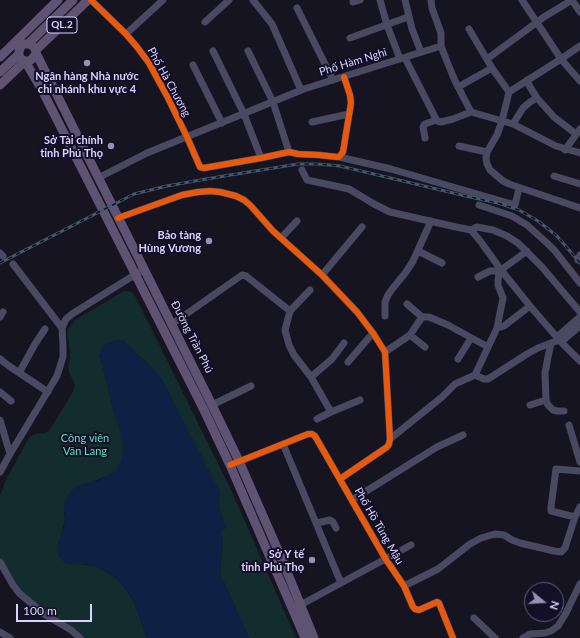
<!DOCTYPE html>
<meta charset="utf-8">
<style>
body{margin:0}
#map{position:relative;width:580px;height:638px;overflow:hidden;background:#161421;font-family:Lato,sans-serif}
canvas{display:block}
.north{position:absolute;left:524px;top:582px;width:40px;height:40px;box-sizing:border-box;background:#130f26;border:1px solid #625e7d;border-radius:50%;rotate:108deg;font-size:11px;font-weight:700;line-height:16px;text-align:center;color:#d9d4ff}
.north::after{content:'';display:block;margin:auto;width:14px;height:18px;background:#9591b1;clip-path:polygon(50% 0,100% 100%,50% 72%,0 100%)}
.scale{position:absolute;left:16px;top:604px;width:76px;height:18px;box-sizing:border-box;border:2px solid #d9d4ff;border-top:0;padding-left:5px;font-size:12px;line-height:14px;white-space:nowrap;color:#d9d4ff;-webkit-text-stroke:3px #130f26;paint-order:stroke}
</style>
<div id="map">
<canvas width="580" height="638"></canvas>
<div class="north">N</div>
<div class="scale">100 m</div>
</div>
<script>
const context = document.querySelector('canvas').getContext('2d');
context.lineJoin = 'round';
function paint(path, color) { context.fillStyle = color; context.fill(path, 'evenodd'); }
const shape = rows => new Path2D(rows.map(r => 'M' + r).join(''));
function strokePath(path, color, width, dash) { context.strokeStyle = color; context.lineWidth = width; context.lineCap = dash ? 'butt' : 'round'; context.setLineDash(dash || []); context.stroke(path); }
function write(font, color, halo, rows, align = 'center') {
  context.font = font + ' Lato,sans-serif'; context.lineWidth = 4; context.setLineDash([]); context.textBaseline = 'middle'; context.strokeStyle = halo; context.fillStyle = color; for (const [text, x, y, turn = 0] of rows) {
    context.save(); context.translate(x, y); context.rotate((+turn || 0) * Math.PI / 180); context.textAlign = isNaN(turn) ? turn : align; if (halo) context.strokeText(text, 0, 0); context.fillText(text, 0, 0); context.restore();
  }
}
paint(shape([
 [124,291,128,291,131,292,134,294,155,336,233,494,296,638,249,638,220,573,223,541,220,531,226,528,218,505,220,493,165,385,157,373,146,362,123,341,99,356,101,359,114,412,122,435,123,444,123,454,120,463,116,471,107,476,92,482,83,484,64,512,65,520,61,535,79,564,93,566,100,568,117,579,127,591,134,602,147,638,80,638,31,604,5,569,0,555,0,495,6,480,28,439,31,436,35,434,45,433,49,431,74,390,75,385,69,372,68,365,70,358,70,351,67,334,69,328,75,320]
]), '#132c2d');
paint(shape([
 [118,340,123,341,146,362,157,373,165,385,220,493,218,505,226,528,220,531,223,541,220,573,249,638,147,638,134,602,127,591,117,579,100,568,93,566,85,564,70,564,64,562,59,557,57,550,58,543,64,527,65,520,64,504,67,497,71,491,76,487,83,484,100,480,107,476,116,471,120,463,123,454,123,444,122,435,114,412,101,359,99,356,102,348,104,345,115,341]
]), '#0d2144');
strokePath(shape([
 [91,0,126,34,137,47,149,63,167,96,187,137,200,167,204,168,261,158,289,152,298,154,319,155,337,157,339,157,343,152,351,103,350,95,344,77],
 [253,0,272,24,301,90],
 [380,0,387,25,400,59],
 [405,0,412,29,421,52],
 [431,0,432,8,441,33,441,46,448,64,455,81,471,112,513,124,556,146,580,153],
 [522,0,561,59,580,46],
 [572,0,580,12],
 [353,2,360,0],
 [297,8,333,80],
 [205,22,229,0],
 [469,29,492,68,509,92],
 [126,34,163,0],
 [350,38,408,17],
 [213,51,244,114,261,158],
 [248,51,273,102,289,152],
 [405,58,437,121,441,122,453,119,471,112],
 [487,59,544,17,572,0],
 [193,65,222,123],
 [527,80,530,87,537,98,554,117,576,134],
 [458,87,492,68],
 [312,122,349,114],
 [513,124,523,108,530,102,537,98],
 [425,138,423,127,424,125,425,124,436,120],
 [459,146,487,152,486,158,487,164,490,170,503,181,509,184,580,208],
 [565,150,580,129],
 [487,152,497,135,502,121,509,92,561,59,580,81],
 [339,157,391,169,515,205,519,188],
 [302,170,307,180,349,189,374,204,390,212,456,227,471,230,481,242,501,270,530,306,561,342,580,361],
 [554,176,580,184],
 [98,178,147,153,304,89,441,46],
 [479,205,512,216,527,225,547,243,555,251,580,283],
 [118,218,182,195,198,192,210,191,220,192,236,196,244,200,250,205,273,231,322,275,357,312,373,333,385,352,390,439,389,444,387,447,340,479],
 [471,230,477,227,493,230,507,236,518,243,542,267,580,312],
 [281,238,297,221],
 [418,251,442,263],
 [0,253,3,256],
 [578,260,580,255],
 [13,264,62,328],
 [322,275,362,227],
 [478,277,490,271,495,271,500,272],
 [310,290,290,311,285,330,289,345,294,355,311,377,331,412,317,419],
 [407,304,422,317],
 [385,316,385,302,388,295,393,288,406,272,413,261,431,221],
 [0,317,3,312],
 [172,324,242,275,246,276,290,311],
 [497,328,504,326,530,306],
 [410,335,425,347],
 [557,337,580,317],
 [561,342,580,326],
 [551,343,548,357,545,373,546,400,548,405,553,410,557,411,564,411],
 [385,352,410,335,422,317,429,317,448,325,488,347],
 [0,359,9,366,48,392],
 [458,359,471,338],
 [348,362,373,333],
 [19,373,35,344,45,329],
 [475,375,484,379,488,379,499,372,527,354,538,348,559,340],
 [311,377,332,359,344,343],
 [0,392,11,401],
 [212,405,251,386],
 [530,405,546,400],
 [331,412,360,400],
 [0,420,10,454],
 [569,425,580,462],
 [390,439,442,397,455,384,475,375,497,328,503,298,498,285,498,280,499,274,501,270,527,251],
 [283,444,341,583],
 [236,463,308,434,312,434,315,436,385,558,404,586,413,607,415,609,419,610,437,602,439,603,453,638],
 [0,472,10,454,57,376,63,357,63,346,62,328,66,319,72,314,144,269],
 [352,500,437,447,463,435],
 [575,517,551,511,551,507,556,469,580,471],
 [317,523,330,520,333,522,336,528],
 [0,562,13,585,19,593,44,614,71,630,80,638],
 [404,586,438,569,470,544,481,538,495,534,504,535,512,540,520,543,554,551,561,552,565,548,575,517,580,507],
 [293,609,411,545],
 [474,618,495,638],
 [0,632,10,638],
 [523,638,530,634,545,633,551,631,558,626,566,613,580,584]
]), '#4a4962', 7);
strokePath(shape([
 [28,44,73,0],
 [36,50,88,0],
 [36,53,212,405,239,461,281,557,314,638],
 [0,57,58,0],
 [25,61,29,61,32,59,36,54,35,48,30,44,24,44,21,46,19,51,19,56,21,59,25,61,42,90,203,408,230,465,305,638],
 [0,72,19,54],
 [0,85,25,61]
]), '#5e5373', 9);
const rail = shape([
 [0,263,134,194,167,186,206,179,298,164,317,164,340,166,470,197,498,203,519,210,538,221,557,236,580,263]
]);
strokePath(rail, '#43596b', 3);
strokePath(rail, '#130f26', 1.5, [4.5]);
strokePath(shape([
 [91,0,126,34,137,47,149,63,167,96,187,137,200,167,204,168,261,158,289,152,298,154,319,155,337,157,339,157,343,152,351,103,350,95,344,77],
 [118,218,182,195,198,192,210,191,220,192,236,196,244,200,250,205,273,231,322,275,357,312,373,333,385,352,390,439,389,444,387,447,340,479],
 [230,465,308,434,312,434,315,436,385,558,404,586,413,607,415,609,419,610,437,602,439,603,453,638]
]), '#e8590c', 6);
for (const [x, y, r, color] of [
 [87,63,4,"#9591b1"],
 [111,146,4,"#9591b1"],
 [209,241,4,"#9591b1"],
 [312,560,4,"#9591b1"]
]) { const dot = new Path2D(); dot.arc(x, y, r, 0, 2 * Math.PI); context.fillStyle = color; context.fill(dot); strokePath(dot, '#130f26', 1.5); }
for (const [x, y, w] of [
 [62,25,30]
]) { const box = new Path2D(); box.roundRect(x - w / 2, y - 8, w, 16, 3); context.fillStyle = '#130f26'; context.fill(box); strokePath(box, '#d9d4ff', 1); }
write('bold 10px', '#d9d4ff', null, [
 ["QL.2",62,25]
]);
write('11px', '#d9d4ff', '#130f26', [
 ["Phố Hàm Nghi",353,62,-17],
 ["Phố Hà Chương",169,82,61],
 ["Đường Trần Phú",192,337,63],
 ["Phố Hồ Tùng Mậu",379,526,60]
]);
write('bold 11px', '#d9d4ff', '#130f26', [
 ["Ngân hàng Nhà nước",87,76,"center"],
 ["chi nhánh khu vực 4",87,89,"center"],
 ["Sở Tài chính",103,140],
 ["tỉnh Phú Thọ",103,153],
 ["Bảo tàng",201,235],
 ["Hùng Vương",201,248],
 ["Sở Y tế",304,554],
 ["tỉnh Phú Thọ",304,567]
], 'right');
write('11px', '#5fe0c0', '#130f26', [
 ["Công viên",85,438],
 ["Văn Lang",85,451]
]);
</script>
